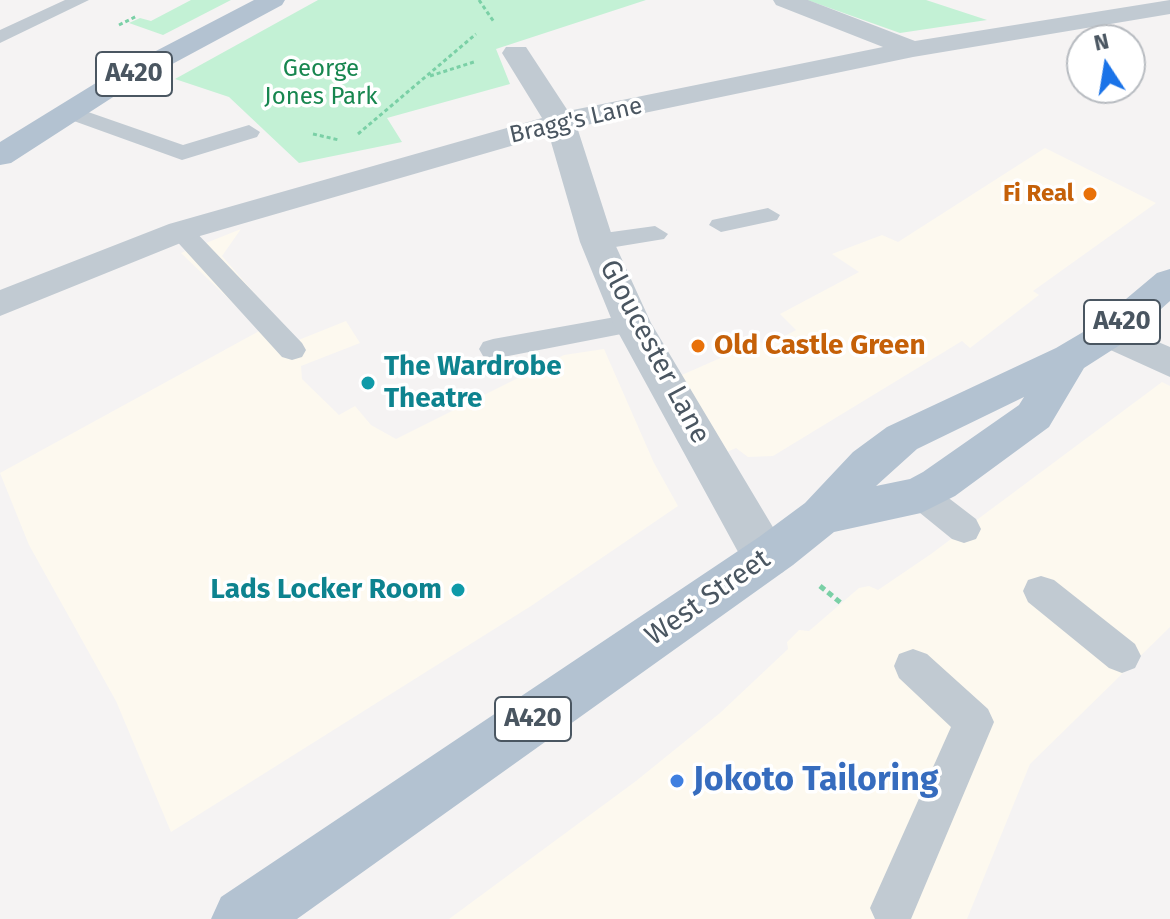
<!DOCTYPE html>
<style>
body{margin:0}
#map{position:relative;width:1170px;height:919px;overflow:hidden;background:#f5f3f3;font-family:"Fira Sans",sans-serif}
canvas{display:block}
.north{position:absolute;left:1066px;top:24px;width:80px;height:80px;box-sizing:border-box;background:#fff;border:2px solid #b7bbc0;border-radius:50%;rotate:348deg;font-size:22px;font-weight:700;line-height:32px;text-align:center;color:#4a5661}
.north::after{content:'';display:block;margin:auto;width:28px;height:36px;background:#1a73e8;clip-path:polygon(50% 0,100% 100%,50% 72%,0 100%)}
</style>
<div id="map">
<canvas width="1170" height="919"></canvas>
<div class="north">N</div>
</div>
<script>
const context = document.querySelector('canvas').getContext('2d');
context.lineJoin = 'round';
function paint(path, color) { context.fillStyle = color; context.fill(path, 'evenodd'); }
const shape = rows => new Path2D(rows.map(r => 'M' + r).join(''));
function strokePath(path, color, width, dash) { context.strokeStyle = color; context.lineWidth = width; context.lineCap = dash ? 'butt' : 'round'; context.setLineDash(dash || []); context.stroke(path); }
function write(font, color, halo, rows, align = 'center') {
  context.font = font + ' "Fira Sans",sans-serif'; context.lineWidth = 7; context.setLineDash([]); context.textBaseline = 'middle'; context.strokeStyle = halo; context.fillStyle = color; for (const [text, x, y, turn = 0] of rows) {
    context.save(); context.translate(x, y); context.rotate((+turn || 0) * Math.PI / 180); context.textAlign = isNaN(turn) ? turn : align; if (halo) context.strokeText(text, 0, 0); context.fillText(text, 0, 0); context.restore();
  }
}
paint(shape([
 [1045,148,1156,203,1033,291,1039,295,970,348,962,341,773,456,748,457,736,448,720,455,675,378,759,341,766,346,796,330,780,314,859,272,832,254,882,235,898,242],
 [241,229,222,256,296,341,346,321,360,343,301,366,302,379,339,415,355,406,371,425,396,439,564,355,604,349,654,463,678,506,531,606,171,832,116,701,29,545,0,473,261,330,181,253],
 [1162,382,1170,386,1170,627,1030,764,967,919,449,919,636,781,720,713,788,649,787,642,799,630,809,631,859,588,869,586,878,590,931,554]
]), '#fdf9ef');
paint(shape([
 [191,0,231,0,163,35,129,23,140,18,151,21],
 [318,0,646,0,496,49,510,84,387,118,402,142,299,163,229,97,175,79],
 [807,0,926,0,987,20,900,33]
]), '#c3f1d5');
strokePath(shape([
 [479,0,494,22],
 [119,25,137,16],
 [430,76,474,62],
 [313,134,339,140],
 [358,134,476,34]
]), '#7ad0a6', 3, [4, 3]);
strokePath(shape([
 [820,586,841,603]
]), '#7ad0a6', 5, [6, 4]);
paint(shape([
 [65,0,89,0,0,43,0,30,65,0],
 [68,105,183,145,249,125,260,132,257,137,182,160,60,116,57,111,60,106,68,105],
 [768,208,780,215,777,220,721,232,709,225,712,220,768,208],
 [181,223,190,226,302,343,306,350,302,357,292,360,282,357,172,236,168,231,172,226,181,223],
 [655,226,668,234,664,239,597,250,584,242,597,234,655,226],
 [632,314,642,316,646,323,642,330,493,359,483,356,479,349,483,342,493,339,632,314],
 [921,482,933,486,976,519,981,529,976,539,964,543,952,539,909,504,904,495,909,486,921,482],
 [1041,576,1054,580,1135,644,1141,656,1135,668,1122,673,1109,668,1028,602,1023,591,1028,580,1041,576],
 [913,649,927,654,988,709,994,722,911,919,875,919,870,908,951,727,899,678,894,666,899,654,913,649]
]), '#c1cad2');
paint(shape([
 [773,0,808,0,915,41,1170,0,1170,14,913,57,577,127,614,242,651,323,783,544,790,558,783,572,766,578,749,572,613,323,580,242,549,135,193,238,0,316,0,290,169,224,542,118,502,53,506,47,526,47,568,111,883,47,776,5,773,0],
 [1109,321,1170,347,1170,377,1095,343,1090,334,1095,325,1109,321]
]), '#c1cad2');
paint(shape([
 [254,0,285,0,282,5,124,90,11,163,0,165,0,142,104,78,254,0],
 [1170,269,1170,301,1123,343,1084,368,1049,427,955,496,921,513,834,532,793,565,297,919,211,919,221,897,759,537,805,503,853,452,887,427,1056,348,1095,325,1157,273,1170,269],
 [1024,397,1019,405,923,472,910,479,876,486,917,449,1024,397]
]), '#b3c2d1');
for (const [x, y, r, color] of [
 [1090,194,8,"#e8710a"],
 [698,346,8,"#e8710a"],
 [368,383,8,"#0f9aa8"],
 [458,590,8,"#0f9aa8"],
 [677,781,8,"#3f7fe0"]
]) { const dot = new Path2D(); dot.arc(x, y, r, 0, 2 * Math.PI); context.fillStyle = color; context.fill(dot); strokePath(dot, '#fff', 3); }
write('24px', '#17864f', '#fff', [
 ["George",321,69],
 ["Jones Park",321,97]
]);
write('24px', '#4a5661', '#fff', [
 ["Bragg's Lane",576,121,-13]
]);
write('bold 24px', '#c56008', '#fff', [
 ["Fi Real",1074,194]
], 'right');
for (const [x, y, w] of [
 [134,74,76],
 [1122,322,76],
 [533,719,76]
]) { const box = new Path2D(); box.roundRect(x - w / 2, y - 22, w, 44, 6); context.fillStyle = '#fff'; context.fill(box); strokePath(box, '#4a5661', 2); }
write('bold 26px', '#4a5661', null, [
 ["A420",134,74],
 ["A420",1122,322],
 ["A420",533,719]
]);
write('bold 28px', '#c56008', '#fff', [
 ["Old Castle Green",714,346]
], 'left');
write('28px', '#4a5661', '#fff', [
 ["Gloucester Lane",654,352,62],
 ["West Street",708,598,-35]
]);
write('bold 28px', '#0d838f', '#fff', [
 ["The Wardrobe",384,367],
 ["Theatre",384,399],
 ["Lads Locker Room",442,590,"right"]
], 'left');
write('bold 34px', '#366cbe', '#fff', [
 ["Jokoto Tailoring",693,781]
], 'left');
</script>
